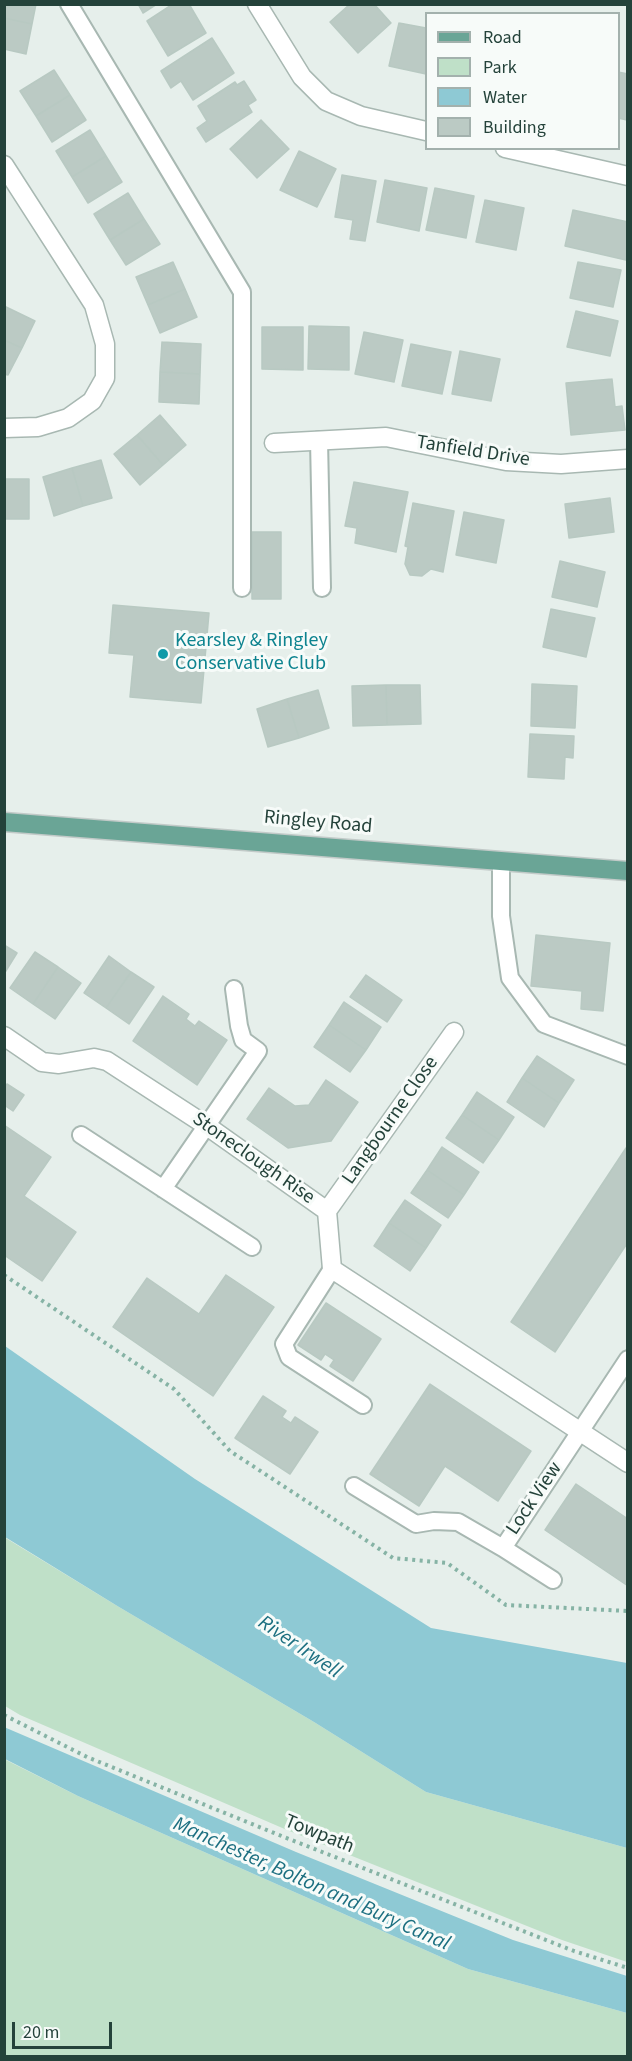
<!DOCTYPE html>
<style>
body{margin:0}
#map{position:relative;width:632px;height:2061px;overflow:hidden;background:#e6efeb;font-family:"Source Sans 3",sans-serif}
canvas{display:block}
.frame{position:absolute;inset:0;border:6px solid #24423a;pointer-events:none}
.legend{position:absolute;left:425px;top:12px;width:195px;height:138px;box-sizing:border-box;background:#f7fbf9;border:2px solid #a3b1ad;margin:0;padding:8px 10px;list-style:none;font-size:18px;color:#24423a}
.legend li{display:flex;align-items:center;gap:12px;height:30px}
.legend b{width:30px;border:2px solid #a3b1ad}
.scale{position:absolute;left:12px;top:2022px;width:100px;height:27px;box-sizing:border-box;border:3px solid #24423a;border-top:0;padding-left:8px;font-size:18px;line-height:21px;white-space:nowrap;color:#24423a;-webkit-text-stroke:4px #f7fbf9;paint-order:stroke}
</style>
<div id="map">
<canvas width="632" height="2061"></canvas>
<div class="frame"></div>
<ul class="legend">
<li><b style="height:8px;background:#6aa596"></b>Road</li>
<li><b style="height:16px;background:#bfe0c8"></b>Park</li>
<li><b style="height:16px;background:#8ec9d4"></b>Water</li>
<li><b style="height:16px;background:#bbcac4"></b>Building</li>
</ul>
<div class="scale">20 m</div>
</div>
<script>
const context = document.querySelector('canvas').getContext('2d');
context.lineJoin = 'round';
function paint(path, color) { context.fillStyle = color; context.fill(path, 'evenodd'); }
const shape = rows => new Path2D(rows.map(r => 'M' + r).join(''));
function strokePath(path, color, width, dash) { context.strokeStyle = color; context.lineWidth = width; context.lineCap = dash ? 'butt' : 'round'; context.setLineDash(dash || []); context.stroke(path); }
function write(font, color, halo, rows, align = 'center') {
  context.font = font + ' "Source Sans 3",sans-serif'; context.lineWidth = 6; context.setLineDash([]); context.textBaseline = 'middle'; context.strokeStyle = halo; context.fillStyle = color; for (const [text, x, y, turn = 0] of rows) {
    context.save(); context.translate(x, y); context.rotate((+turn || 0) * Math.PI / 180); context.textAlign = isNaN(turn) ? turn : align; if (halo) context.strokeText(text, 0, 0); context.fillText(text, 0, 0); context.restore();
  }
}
paint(shape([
 [4,1537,119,1607,314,1722,426,1792,627,1848,627,1962,562,1940,287,1830,20,1715,5,1706],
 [4,1759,78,1796,468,1969,627,2013,627,2056,5,2056]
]), '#bfe0c8');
paint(shape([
 [5,1346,195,1479,431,1628,627,1663,627,1848,426,1792,314,1722,119,1607,5,1537],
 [4,1727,296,1852,513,1940,627,1976,627,2013,468,1969,78,1796,5,1759]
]), '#8ec9d4');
const building = shape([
 [4,4,36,4,32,24,4,18,4,4],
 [138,4,157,4,143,13,138,4],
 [173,4,189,4,206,33,168,56,147,21,173,4],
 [350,4,374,4,391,23,358,53,330,22,350,4],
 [4,18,32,24,26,54,4,49,4,18],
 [399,23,426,28,426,74,389,66,399,23],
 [212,38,234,73,193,100,181,81,171,88,161,71,212,38],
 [54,70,70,95,36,116,20,91,54,70],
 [618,72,628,74,627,120,618,118,618,72],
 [244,81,256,100,248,105,252,112,206,142,197,128,207,121,198,106,235,82,237,85,244,81],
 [70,95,86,120,52,142,36,116,70,95],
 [261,120,289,149,257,178,230,149,261,120],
 [90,130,106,156,72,177,56,151,90,130],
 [299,151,336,169,317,207,280,190,299,151],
 [106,156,122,182,88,203,72,177,106,156],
 [342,175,376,181,365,241,350,239,353,220,335,217,342,175],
 [385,180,427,188,419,231,377,222,385,180],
 [435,188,474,196,466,238,426,230,435,188],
 [128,193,144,219,110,240,94,214,128,193],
 [485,200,524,208,516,250,476,242,485,200],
 [573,210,628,222,626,260,565,246,573,210],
 [144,219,160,244,126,265,110,240,144,219],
 [173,262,185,289,148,305,136,277,173,262],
 [578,262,621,270,613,307,570,298,578,262],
 [185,289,197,317,160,333,148,305,185,289],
 [4,306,35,321,22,348,4,340,4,306],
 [576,311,618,321,610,356,567,347,576,311],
 [309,326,349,327,349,370,308,369,309,326],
 [262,327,303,327,303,370,262,369,262,327],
 [364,332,403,340,394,382,355,374,364,332],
 [4,340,22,348,8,375,4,374,4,340],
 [162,342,201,344,200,374,160,372,162,342],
 [411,344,451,352,442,394,402,386,411,344],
 [460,351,500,359,491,401,452,394,460,351],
 [160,372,200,374,199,404,159,402,160,372],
 [612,379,615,407,622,406,625,430,571,435,566,383,612,379],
 [160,415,186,445,163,465,137,435,160,415],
 [137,435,163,465,140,485,114,454,137,435],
 [101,460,112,498,83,506,72,468,101,460],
 [72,468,83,506,54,516,43,477,72,468],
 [4,479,29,479,29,519,4,519,4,479],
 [354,482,408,492,396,552,355,543,357,528,345,526,354,482],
 [610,498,614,532,569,538,565,504,610,498],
 [413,503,454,511,443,572,431,569,422,576,410,575,405,564,408,547,405,546,413,503],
 [464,512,504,520,496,563,456,555,464,512],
 [252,532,281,532,281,599,252,599,252,532],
 [560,561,605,572,597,607,552,597,560,561],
 [113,605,209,613,201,703,130,697,134,655,109,653,113,605],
 [551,609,595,618,586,657,543,647,551,609],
 [532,684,577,686,575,728,531,726,532,684],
 [386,685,420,685,421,724,387,725,386,685],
 [386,685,387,725,353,726,352,686,386,685],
 [318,690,329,728,299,738,287,699,318,690],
 [287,699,299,738,268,747,257,709,287,699],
 [530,734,574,736,573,758,565,757,564,779,528,777,530,734],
 [536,935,610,943,603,1011,581,1009,582,991,531,986,536,935],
 [4,945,17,953,4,974,4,945],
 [35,952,58,967,33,1004,10,988,35,952],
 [109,956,131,972,106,1008,84,993,109,956],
 [58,967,81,983,55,1019,33,1004,58,967],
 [131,972,154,987,129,1024,106,1008,131,972],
 [366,975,402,1000,387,1022,350,997,366,975],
 [163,996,189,1014,186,1019,195,1026,199,1021,227,1040,197,1085,133,1041,163,996],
 [344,1002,381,1027,366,1050,329,1025,344,1002],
 [329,1025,366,1050,350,1072,314,1047,329,1025],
 [537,1056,574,1080,559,1103,522,1078,537,1056],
 [522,1078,559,1103,544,1127,507,1102,522,1078],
 [326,1080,358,1102,331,1141,288,1148,247,1119,269,1088,295,1106,309,1105,326,1080],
 [7,1084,24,1095,13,1111,4,1105,4,1087,7,1084],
 [477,1092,514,1117,499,1140,462,1115,477,1092],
 [462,1115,499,1140,483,1163,446,1138,462,1115],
 [4,1125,51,1157,24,1196,76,1232,42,1281,4,1255,4,1125],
 [442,1147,479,1172,464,1195,427,1170,442,1147],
 [626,1148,628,1242,555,1352,511,1322,626,1148],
 [427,1170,464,1195,448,1218,411,1193,427,1170],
 [405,1200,441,1225,426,1248,389,1223,405,1200],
 [389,1223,426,1248,410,1271,374,1246,389,1223],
 [226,1275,274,1307,213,1396,113,1327,147,1278,199,1314,226,1275],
 [326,1303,381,1339,353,1381,330,1366,334,1360,325,1354,321,1360,298,1345,326,1303],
 [430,1384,531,1451,498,1501,445,1466,419,1506,370,1474,430,1384],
 [263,1396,286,1411,282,1417,291,1423,295,1417,318,1432,290,1474,235,1438,263,1396],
 [576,1484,628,1519,628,1586,545,1530,576,1484]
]);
paint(building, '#bbcac4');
strokePath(building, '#b8c9c2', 1.5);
const service = shape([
 [69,4,242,292,242,588],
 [319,440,322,588],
 [501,861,501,916,510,978,544,1024,628,1056],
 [81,1135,252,1247],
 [163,1189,258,1051,243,1040,239,1026,234,989],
 [332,1269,284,1344,289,1357,363,1405],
 [354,1486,416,1524,434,1521,458,1522,503,1548,628,1359],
 [503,1548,553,1580]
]);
const minor = shape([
 [257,4,302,77,326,101,361,116,426,131],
 [505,148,628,176],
 [4,165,94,305,105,344,105,378,92,401,68,418,38,427,4,428],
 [274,443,386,437,506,461,561,464,628,459],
 [4,1036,42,1062,59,1064,94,1058,107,1061,207,1126,327,1211,332,1269,628,1463],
 [327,1211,454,1032]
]);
const primary = shape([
 [4,822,628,871]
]);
strokePath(service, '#a8b8b2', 20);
strokePath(minor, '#a8b8b2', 21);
strokePath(primary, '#c2cac8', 21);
strokePath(shape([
 [4,1275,174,1389,230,1451,393,1558,447,1563,506,1605,628,1611],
 [4,1715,87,1757,284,1837,574,1951,628,1968]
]), '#86b3a5', 4, [3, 4.5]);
strokePath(service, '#fff', 16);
strokePath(minor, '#fff', 18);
strokePath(primary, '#6aa596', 18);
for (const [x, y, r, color] of [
 [163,654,6,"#0f9aa8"]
]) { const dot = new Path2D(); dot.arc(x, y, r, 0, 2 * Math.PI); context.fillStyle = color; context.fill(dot); strokePath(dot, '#f7fbf9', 2); }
write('20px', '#24423a', '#f7fbf9', [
 ["Tanfield Drive",473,452,9],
 ["Ringley Road",318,823,5],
 ["Langbourne Close",391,1121,-55],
 ["Stoneclough Rise",253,1159,35],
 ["Lock View",535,1499,-56],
 ["Towpath",319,1835,22]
]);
write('20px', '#0d838f', '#f7fbf9', [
 ["Kearsley & Ringley",175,642],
 ["Conservative Club",175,665]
], 'left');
write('italic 21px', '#1c6f80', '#f7fbf9', [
 ["River Irwell",299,1648,34],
 ["Manchester, Bolton and Bury Canal",311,1885,24]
]);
</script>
